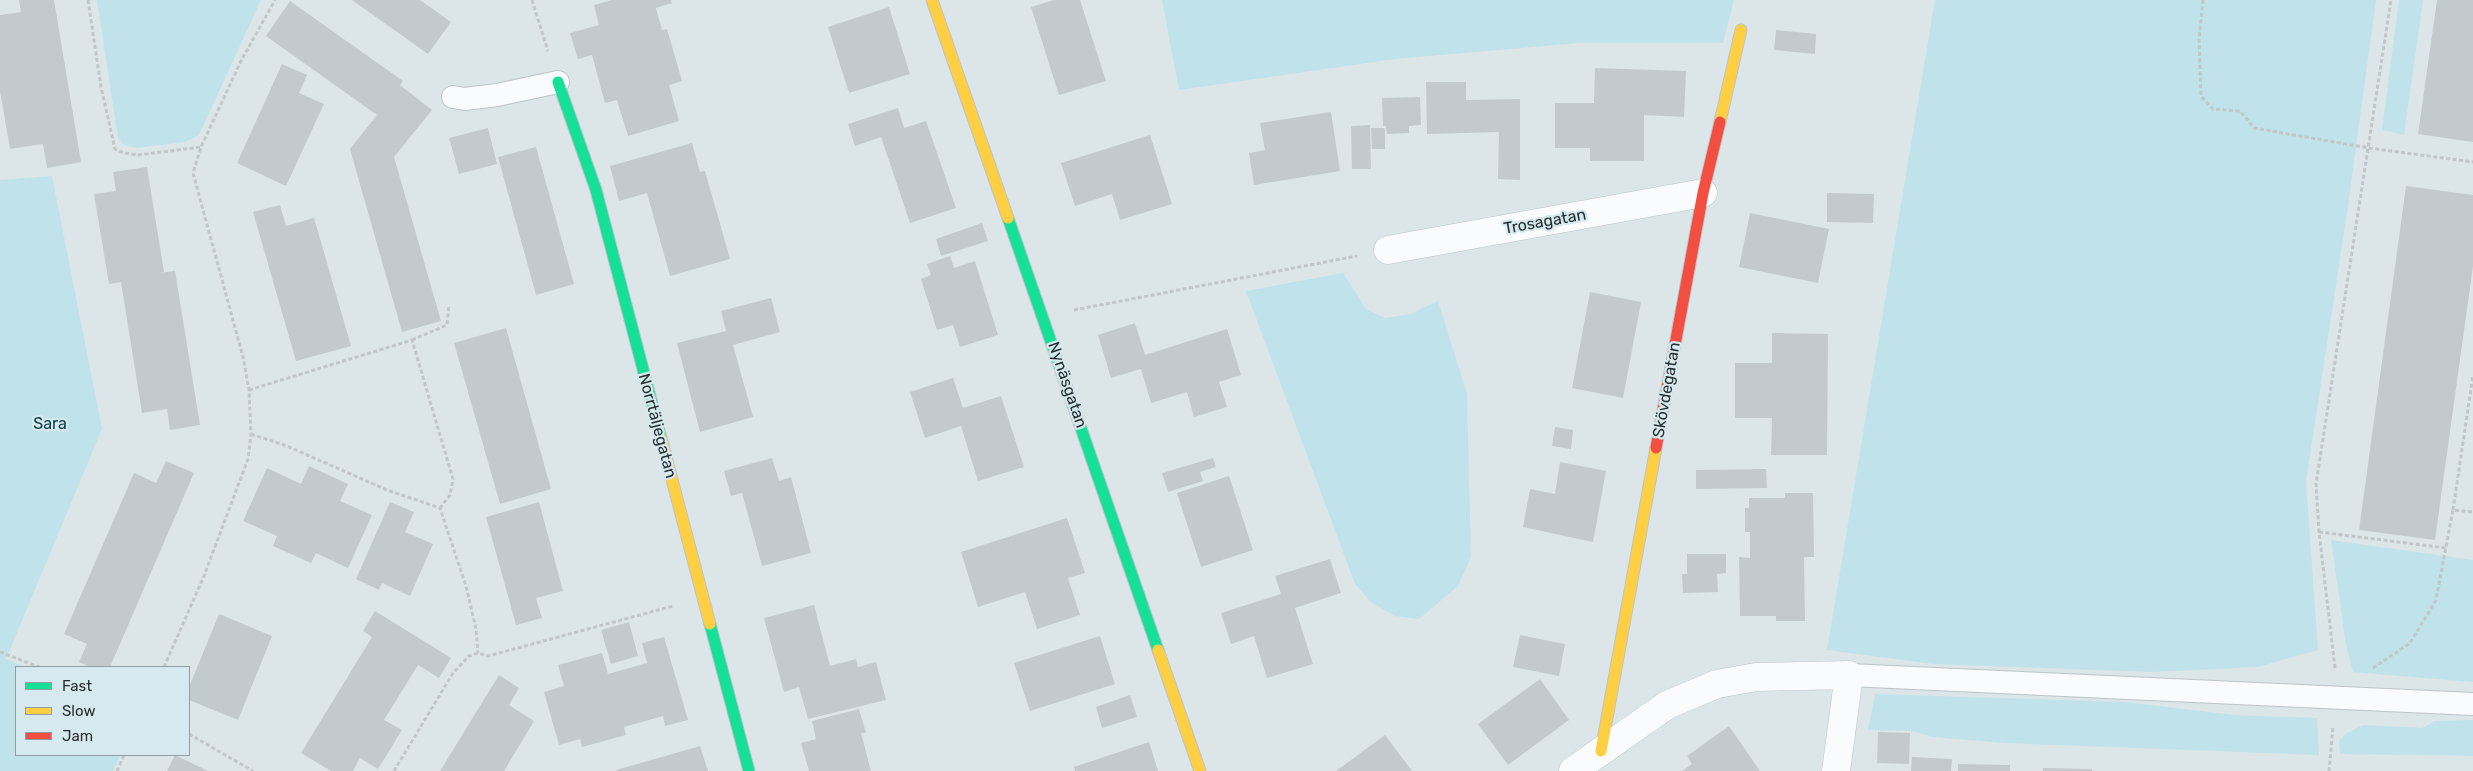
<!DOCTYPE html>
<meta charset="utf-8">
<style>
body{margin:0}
#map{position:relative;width:2473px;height:771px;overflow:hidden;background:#dce6e9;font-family:Rubik,sans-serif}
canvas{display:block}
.legend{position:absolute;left:15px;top:666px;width:175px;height:90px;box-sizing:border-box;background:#d6e9ef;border:1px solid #909ea3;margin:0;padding:6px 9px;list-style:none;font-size:15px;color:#262e30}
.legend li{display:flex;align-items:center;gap:10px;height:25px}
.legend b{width:25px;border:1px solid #909ea3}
</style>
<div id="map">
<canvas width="2473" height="771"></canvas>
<ul class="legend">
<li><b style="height:6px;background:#16e098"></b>Fast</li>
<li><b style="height:6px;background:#ffcf43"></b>Slow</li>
<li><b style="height:6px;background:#f24e42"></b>Jam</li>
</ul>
</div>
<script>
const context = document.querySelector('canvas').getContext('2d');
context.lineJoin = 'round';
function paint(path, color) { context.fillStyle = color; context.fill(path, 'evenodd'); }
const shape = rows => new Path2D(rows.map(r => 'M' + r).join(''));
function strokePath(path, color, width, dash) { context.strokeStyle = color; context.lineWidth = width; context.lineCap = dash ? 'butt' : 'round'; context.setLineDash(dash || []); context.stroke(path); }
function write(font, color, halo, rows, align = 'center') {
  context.font = font + ' Rubik,sans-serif'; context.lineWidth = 4.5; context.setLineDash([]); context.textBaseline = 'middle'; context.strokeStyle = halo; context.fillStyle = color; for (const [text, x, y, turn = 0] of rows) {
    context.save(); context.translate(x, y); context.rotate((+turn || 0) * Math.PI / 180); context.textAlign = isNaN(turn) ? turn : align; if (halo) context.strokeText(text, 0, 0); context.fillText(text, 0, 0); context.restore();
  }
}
paint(shape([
 [97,0,261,0,199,135,185,142,137,148,124,145,118,138],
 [1162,0,1734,0,1723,43,1579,43,1395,59,1179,90],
 [1935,0,2376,0,2347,213,2306,481,2318,650,2258,667,2152,672,1933,664,1827,650],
 [2399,0,2423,0,2404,135,2382,130],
 [52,176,102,429,6,659,25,667,16,667,16,755,121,755,113,771,0,771,0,180],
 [1343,273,1366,309,1385,318,1410,314,1438,301,1467,394,1471,557,1458,586,1419,619,1395,616,1371,602,1355,584,1246,291],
 [2331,540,2473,560,2473,682,2353,672,2346,645],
 [1875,694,2124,702,2235,715,2317,718,2319,755,2005,743,1933,737,1912,731,1868,730],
 [2473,720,2473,756,2340,754,2339,741,2345,734,2363,725,2422,728,2435,721]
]), '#c0e2eb');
paint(shape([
 [19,0,54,0,81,162,47,168,43,144,10,149,0,91,0,15,21,12],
 [352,0,420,0,451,22,428,54],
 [612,0,671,0,672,3,656,8,662,30,667,29,682,81,669,85,679,121,628,136,617,100,605,103,592,55,578,59,570,33,599,25,594,5],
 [1054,0,1080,0,1106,81,1059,95,1031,7],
 [2437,0,2473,0,2473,142,2418,134],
 [290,1,403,81,400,85,432,110,394,157,441,321,402,332,350,149,377,115,266,36],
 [889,7,910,74,849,93,828,27],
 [1776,30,1816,34,1815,54,1774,50],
 [282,64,307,75,299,93,324,104,286,186,237,163],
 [1595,68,1686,71,1684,117,1644,115,1644,161,1590,161,1590,148,1555,148,1555,103,1594,103],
 [1426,82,1466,82,1466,100,1520,99,1520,180,1498,179,1499,132,1427,134],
 [1420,97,1421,125,1409,126,1409,133,1387,134,1386,126,1383,126,1382,98],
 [898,108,904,128,926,121,956,208,910,223,881,137,855,146,848,124],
 [1331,112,1340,171,1254,185,1249,153,1265,150,1260,123],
 [1370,125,1371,169,1352,169,1351,126],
 [488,128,497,164,459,174,449,138],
 [1371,128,1385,128,1385,149,1372,149],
 [1150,135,1172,204,1120,220,1112,194,1075,206,1061,163],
 [692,143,700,172,705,171,730,259,670,276,647,193,619,201,610,166],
 [536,147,574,284,536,295,498,157],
 [147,167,164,272,158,273,175,271,200,425,170,430,167,409,142,413,121,282,109,284,94,194,116,191,113,172],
 [2406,186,2473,195,2473,266,2435,540,2359,530],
 [1827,193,1874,194,1873,223,1827,222],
 [280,205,286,226,314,218,351,346,296,361,253,212],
 [1750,213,1829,229,1818,283,1739,267],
 [982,223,988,241,941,256,936,239],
 [950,256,954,268,975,261,998,335,960,347,953,325,937,330,921,279,931,275,927,264],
 [1590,292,1641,302,1623,398,1572,388],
 [771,298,780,332,733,345,753,417,700,432,677,343,726,331,721,311],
 [1135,323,1145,355,1227,329,1241,375,1219,382,1227,407,1194,417,1187,392,1151,403,1141,369,1111,378,1098,335],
 [506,328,551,489,500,504,454,343],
 [1772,333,1828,334,1827,455,1771,455,1772,418,1735,418,1735,363,1772,363],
 [953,378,963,408,1001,396,1024,467,978,481,961,426,925,438,910,392],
 [1555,427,1573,430,1571,449,1552,446],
 [772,458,779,481,791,477,811,553,762,566,742,493,731,496,724,471],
 [1213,458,1216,467,1200,472,1203,481,1168,492,1162,473],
 [166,461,194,473,110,667,90,667,79,662,87,644,64,634,134,473,156,483],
 [1560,462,1606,471,1593,542,1523,527,1530,489,1555,494],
 [309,466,348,484,340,501,372,515,348,568,316,553,311,563,273,546,277,536,243,521,267,468,301,484],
 [1766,469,1767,488,1696,489,1696,470],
 [1229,476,1253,550,1201,567,1177,493],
 [1785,493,1813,493,1814,557,1804,557,1805,621,1776,621,1776,616,1740,616,1739,557,1750,558,1750,532,1745,532,1745,508,1749,508,1749,498,1785,498],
 [390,502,414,512,405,532,433,544,410,596,382,583,379,590,356,579],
 [539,502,563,591,536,598,542,618,516,625,486,517],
 [1067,518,1085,573,1068,578,1080,615,1037,629,1025,592,978,607,961,552],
 [1687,554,1726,554,1726,573,1717,574,1718,592,1683,593,1682,574,1687,574],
 [1330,559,1341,593,1295,608,1313,664,1267,678,1254,636,1231,644,1221,613,1281,594,1275,576],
 [814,605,830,666,856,659,858,667,876,662,886,700,808,719,799,687,784,692,764,618],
 [375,611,451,658,439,678,418,665,384,720,402,730,378,769,360,758,353,771,331,771,301,753,372,637,363,631],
 [219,614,272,636,238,720,189,700,189,687],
 [629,622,638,656,611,664,601,630],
 [1520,635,1565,644,1559,676,1513,667],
 [1100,636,1115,684,1030,711,1014,663],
 [664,637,688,720,665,726,663,716,624,727,626,735,582,747,580,739,559,745,544,692,564,686,558,665,602,653,608,674,647,663,642,643],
 [499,675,519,688,509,705,534,721,504,771,440,771],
 [1540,679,1569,720,1508,765,1478,724],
 [1130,695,1137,717,1102,728,1096,707],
 [859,709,866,733,861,733,871,771,809,771,801,743,816,739,812,721],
 [1729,726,1760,771,1682,771,1692,764,1687,756],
 [1878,732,1910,733,1909,764,1877,763],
 [1385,735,1412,771,1336,771],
 [1149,742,1158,771,1075,771,1074,767],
 [700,746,708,771,616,771,616,770],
 [175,755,208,771,167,771],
 [1912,757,1952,759,1951,771,1911,771],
 [1958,764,2010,765,2010,771,1958,771],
 [2043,768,2092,769,2092,771,2043,771]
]), '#c2cacd');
const lane = shape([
 [453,97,465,99,497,95,558,82],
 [1849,675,2473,704]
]);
const street = shape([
 [1388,250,1703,193],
 [1573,771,1667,705,1717,684,1756,677,1849,675,1836,771]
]);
const fast = shape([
 [558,82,596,190,661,438],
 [1008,218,1158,650],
 [710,624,749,771]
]);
const slow = shape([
 [932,0,1008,218],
 [1720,122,1741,30],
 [661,438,710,624],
 [1158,650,1200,771],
 [1601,751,1656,448]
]);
const jam = shape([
 [1656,448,1703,193,1720,122]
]);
strokePath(lane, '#bcc4c7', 24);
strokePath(street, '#bcc4c7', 29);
strokePath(fast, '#bcc4c7', 13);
strokePath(slow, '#bcc4c7', 13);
strokePath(jam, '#bcc4c7', 13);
strokePath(shape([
 [88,0,101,87,115,149,124,153,138,155,201,147],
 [532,0,548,51],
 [2203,0,2199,39,2201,96,2213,109,2240,111,2254,128,2369,148,2473,162],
 [1074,310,1357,256],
 [412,340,447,325,449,306],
 [249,390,412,340,453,479,450,495,440,508],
 [251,434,287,446,387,490,440,508,466,586,476,629,478,653],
 [2453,510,2473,375],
 [2319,532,2446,548],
 [0,652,39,667],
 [164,667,204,576,248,459,251,434,249,390,243,357,193,173,201,147,241,61,275,0],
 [2335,668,2319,532,2316,484,2391,0],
 [2373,668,2410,643,2436,600,2453,510,2473,512],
 [189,734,253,771],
 [117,771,124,755],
 [394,771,453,673,469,656,478,653,488,656,673,606],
 [2329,771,2333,727]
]), '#c2c6c6', 3, [4, 2.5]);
strokePath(lane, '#fafbfc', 22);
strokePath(street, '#fafbfc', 28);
strokePath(fast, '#16e098', 11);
strokePath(slow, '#ffcf43', 11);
strokePath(jam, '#f24e42', 11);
write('16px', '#262e30', '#d6e9ef', [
 ["Trosagatan",1545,222,-10],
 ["Nynäsgatan",1067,385,71],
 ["Skövdegatan",1667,390,-80],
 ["Norrtäljegatan",657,426,75]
]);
write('16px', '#083b46', '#d6e9ef', [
 ["Sara",50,424]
]);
</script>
